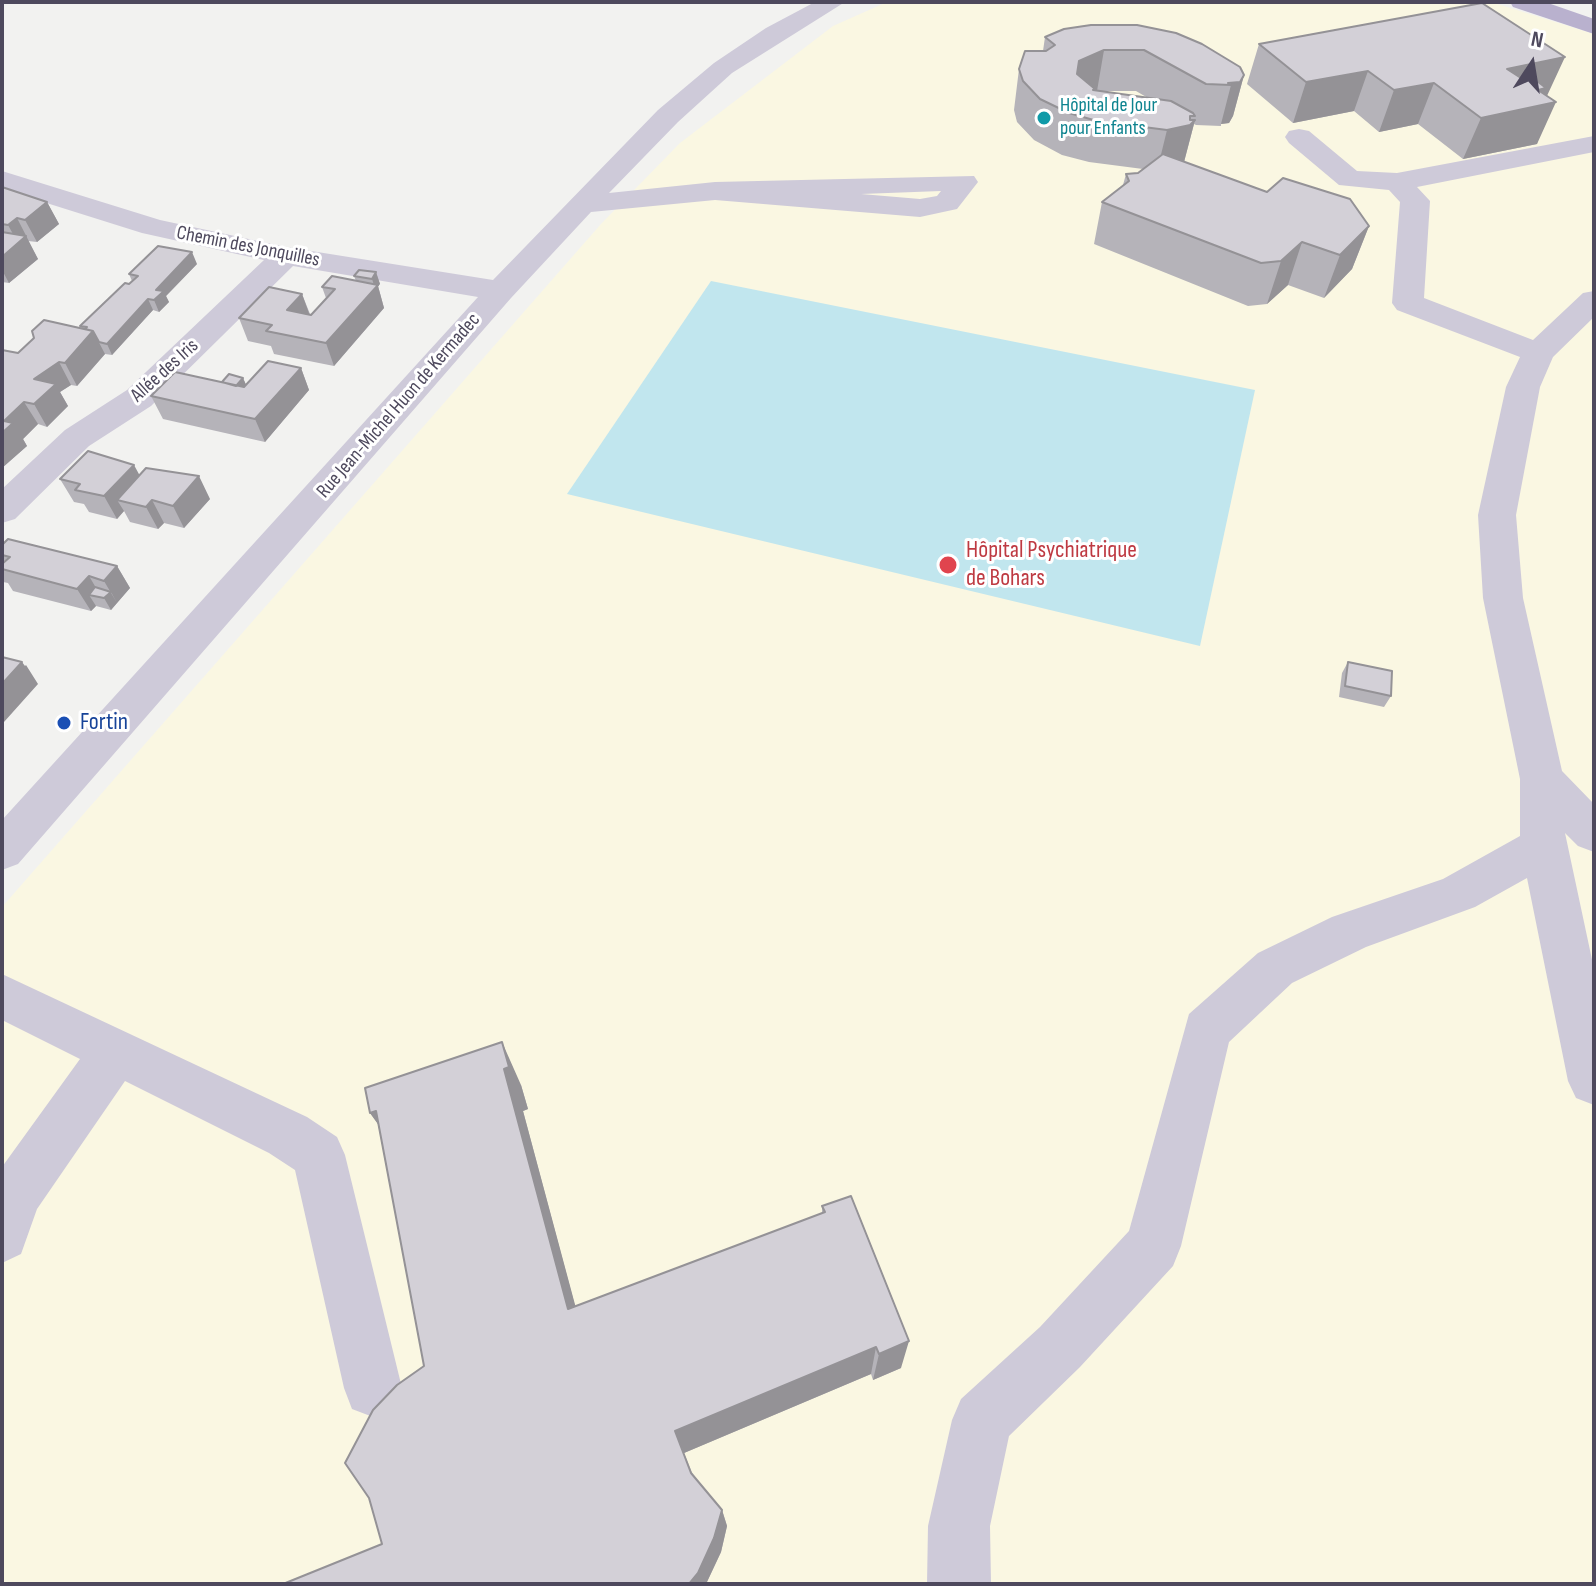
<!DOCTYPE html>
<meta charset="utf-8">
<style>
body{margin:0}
#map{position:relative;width:1596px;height:1586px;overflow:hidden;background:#f2f2f0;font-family:"Sofia Sans Condensed",sans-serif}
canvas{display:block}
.frame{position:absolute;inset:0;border:4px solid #4e495d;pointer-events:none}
.north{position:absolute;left:1492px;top:24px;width:80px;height:80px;-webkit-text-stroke:6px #fff;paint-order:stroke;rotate:12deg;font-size:22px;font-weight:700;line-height:32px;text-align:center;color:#4e495d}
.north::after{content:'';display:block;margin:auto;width:28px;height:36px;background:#4e495d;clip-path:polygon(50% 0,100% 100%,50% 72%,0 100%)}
</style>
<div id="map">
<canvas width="1596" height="1586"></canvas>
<div class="frame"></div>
<div class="north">N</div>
</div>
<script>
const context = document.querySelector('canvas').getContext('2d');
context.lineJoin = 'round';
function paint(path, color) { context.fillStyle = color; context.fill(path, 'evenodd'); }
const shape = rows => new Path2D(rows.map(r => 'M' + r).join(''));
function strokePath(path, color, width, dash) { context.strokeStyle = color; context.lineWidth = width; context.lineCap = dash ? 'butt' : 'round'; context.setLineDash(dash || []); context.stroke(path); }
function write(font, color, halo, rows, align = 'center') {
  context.font = font + ' "Sofia Sans Condensed",sans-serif'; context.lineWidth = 6; context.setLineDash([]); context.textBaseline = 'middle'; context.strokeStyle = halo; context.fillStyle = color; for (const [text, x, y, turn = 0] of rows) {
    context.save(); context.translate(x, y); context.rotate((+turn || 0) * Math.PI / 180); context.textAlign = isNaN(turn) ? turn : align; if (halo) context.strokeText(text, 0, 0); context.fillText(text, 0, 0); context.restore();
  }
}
paint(shape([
 [887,2,1491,2,1594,34,1594,1584,2,1584,2,907,601,224,680,143,833,26]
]), '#faf7e2');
paint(shape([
 [711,281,1255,390,1200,646,567,494]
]), '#c1e6ee');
paint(shape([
 [815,2,845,2,732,73,678,122,609,193,715,182,974,176,978,182,957,209,920,217,715,200,591,212,511,298,18,864,2,870,2,820,478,297,293,266,151,406,89,446,15,519,2,523,2,489,65,430,127,390,264,260,142,233,2,189,2,171,160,220,286,247,493,280,658,110,714,63,766,28,815,2],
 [941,191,937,196,920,199,861,194,941,191],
 [1299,129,1309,131,1357,171,1397,173,1594,136,1594,152,1417,187,1430,201,1424,298,1533,340,1583,293,1594,291,1594,317,1553,357,1540,387,1516,515,1523,598,1562,771,1594,804,1594,852,1578,846,1565,833,1594,969,1594,1105,1576,1098,1568,1081,1527,878,1475,907,1366,947,1292,983,1229,1042,1181,1246,1173,1266,1080,1367,1009,1436,990,1526,991,1584,927,1584,928,1526,952,1420,961,1399,1040,1327,1129,1231,1189,1014,1258,953,1332,917,1443,879,1520,836,1520,779,1483,598,1478,515,1506,387,1520,357,1397,310,1392,303,1400,202,1389,190,1339,185,1289,143,1285,137,1289,131,1299,129],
 [2,974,307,1117,337,1137,345,1155,402,1388,394,1409,373,1417,352,1409,344,1388,295,1170,269,1153,125,1081,37,1209,21,1254,2,1263,2,1167,80,1059,2,1020,2,974]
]), '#cecad9');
paint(shape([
 [1510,2,1545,2,1594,19,1594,34,1513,7,1510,2]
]), '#b9b1ce');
paint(shape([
 [1064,29,1244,75,1233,116,1229,123,1221,124,1221,126,1196,125,1194,124,1184,162,1267,192,1369,226,1352,269,1324,298,1288,285,1267,304,1248,306,1094,244,1102,202,1123,185,1126,174,1138,173,1143,169,1089,162,1062,155,1034,140,1017,122,1014,110,1019,69,1043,51,1045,37],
 [1097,91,1136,91,1148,98],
 [1259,44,1547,96,1537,144,1463,159,1418,124,1379,132,1354,111,1293,123,1247,84],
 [2,187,47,202,59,224,37,242,28,241,38,259,9,283,2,282],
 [197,264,166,296,169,302,159,312,153,310,112,355,105,354,77,386,71,385,60,392,68,406,47,427,38,424,23,439,27,446,2,468,18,353,82,328,80,326,132,281,129,274],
 [376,272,380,284,378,286,384,308,334,366,274,354,271,346,248,341,239,318,302,294,310,314,311,315,326,298,322,287,356,281,354,276],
 [301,368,309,390,265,442,163,419,151,396,243,378,246,385],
 [139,475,210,499,184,528,164,523,158,529,130,522,124,511,117,519,89,512,84,504,74,502,60,479],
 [2,545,117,566,130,588,111,610,96,606,91,611,13,591,8,583,3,582,2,580],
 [1348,662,1391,696,1384,707,1339,697,1342,673],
 [521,1085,528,1109,523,1111,575,1306,822,1213,822,1206,901,1368,873,1380,871,1374,684,1453,693,1475,722,1510,727,1526,721,1552,706,1584,283,1584,382,1544,424,1366,378,1124,370,1113]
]), '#b5b3b9');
paint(shape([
 [1104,50,1097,91,1072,102,1079,61],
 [1565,57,1546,98,1556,102,1537,144,1463,159,1481,118,1507,69],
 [1368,71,1354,111,1293,123,1306,82],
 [1244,75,1233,116,1229,123,1221,124,1231,85,1228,85],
 [1434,83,1418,124,1379,132,1394,90],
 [1195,120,1184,162,1157,171,1167,130],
 [47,202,59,224,37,242,25,220],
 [17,218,38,259,9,283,2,270,2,257,18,243,8,225],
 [1369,226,1352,269,1324,298,1340,255],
 [1302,242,1288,285,1267,304,1281,261],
 [192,252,197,264,166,296,169,302,159,312,154,300,156,290],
 [376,272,380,284,378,286,384,308,334,366,326,343,375,288,372,279],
 [302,294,310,316,287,310],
 [148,299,153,310,112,355,107,344],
 [93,331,105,354,77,386,65,363],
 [59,362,71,385,60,392,68,406,47,427,34,404,34,379],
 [301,368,309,390,265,442,255,419],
 [243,378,248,389,232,389],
 [24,402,38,424,23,439,27,446,2,468,2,433,4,421],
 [134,465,146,487,117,500,124,511,117,519,104,496],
 [199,476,210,499,184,528,173,506],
 [152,500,164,523,158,529,146,507],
 [117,566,130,588,117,603,104,581],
 [89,576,102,598,89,595,96,606,91,611,77,589],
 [111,592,117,603,111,610,104,598],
 [22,662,25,666,26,665,38,684,4,722,2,719,2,684],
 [502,1042,521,1085,528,1109,523,1111,584,1338,568,1309,504,1069],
 [376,1111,398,1152,370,1113],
 [909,1341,901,1368,873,1380,879,1354],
 [876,1347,871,1374,684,1453,700,1492,675,1431],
 [722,1510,727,1526,721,1552,706,1584,689,1584]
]), '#949296');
const building = shape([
 [1482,3,1565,57,1507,69,1524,80,1533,78,1546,88,1538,90,1556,102,1481,118,1434,83,1394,90,1368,71,1306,82,1259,44,1482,3],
 [1091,25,1137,25,1176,33,1202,44,1240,67,1244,75,1240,82,1228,83,1231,85,1206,84,1144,50,1104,50,1079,61,1077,74,1095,89,1093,90,1171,101,1193,113,1195,116,1190,116,1190,120,1195,120,1190,125,1167,130,1097,121,1069,113,1040,99,1023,81,1019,69,1025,51,1046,51,1055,45,1045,37,1064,29,1091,25],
 [1163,154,1267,192,1283,178,1350,199,1369,226,1340,255,1302,242,1281,261,1261,263,1102,202,1129,181,1126,174,1138,173,1163,154],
 [2,187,47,202,25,220,17,218,8,225,2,224,2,187],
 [2,232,26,236,2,257,2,232],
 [158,246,192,252,156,290,164,291,154,300,148,299,107,344,99,342,93,331,85,329,87,327,80,326,125,283,129,284,138,276,129,274,158,246],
 [359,270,376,272,372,279,354,276,359,270],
 [332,276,378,285,326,343,266,331,272,325,239,318,269,287,302,294,287,310,311,315,335,289,322,287,332,276],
 [44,320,93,331,65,363,59,362,34,379,56,384,34,404,24,402,4,421,13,423,2,433,2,350,18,353,34,338,32,331,44,320],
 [268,361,301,368,255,419,151,396,175,372,244,387,268,361],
 [229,374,243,378,236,386,222,382,229,374],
 [88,451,134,465,104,496,75,490,80,484,60,479,88,451],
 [146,468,199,476,173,506,152,500,146,507,117,500,146,468],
 [8,539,117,566,104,581,89,576,77,589,2,569,2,564,10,557,2,555,2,545,8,539],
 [95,587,111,592,104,598,89,595,95,587],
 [2,657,22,662,2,684,2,657],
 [1348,662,1392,671,1391,696,1345,686,1348,662],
 [502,1042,509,1067,504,1069,568,1309,825,1212,822,1206,851,1196,909,1341,879,1354,876,1347,675,1431,691,1473,722,1510,714,1538,698,1573,689,1584,283,1584,382,1544,369,1498,345,1463,373,1410,397,1385,424,1366,376,1111,370,1113,365,1088,502,1042]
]);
paint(building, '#d3d0d7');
strokePath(building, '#949296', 2);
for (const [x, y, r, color] of [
 [1044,118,8,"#0f9aa8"],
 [948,565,10,"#e0444e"],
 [64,723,8,"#1a4fb4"]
]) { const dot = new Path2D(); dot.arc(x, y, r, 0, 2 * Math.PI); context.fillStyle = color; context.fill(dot); strokePath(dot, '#fff', 3); }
write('20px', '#0d838f', '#fff', [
 ["Hôpital de Jour",1060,106],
 ["pour Enfants",1060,129]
], 'left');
write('20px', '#4e495d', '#fff', [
 ["Chemin des Jonquilles",248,247,11],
 ["Allée des Iris",165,371,-42],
 ["Rue Jean-Michel Huon de Kermadec",399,406,-49]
]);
write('24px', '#be3a42', '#fff', [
 ["Hôpital Psychiatrique",966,551],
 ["de Bohars",966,579]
], 'left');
write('24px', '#164399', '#fff', [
 ["Fortin",80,723]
], 'left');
</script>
